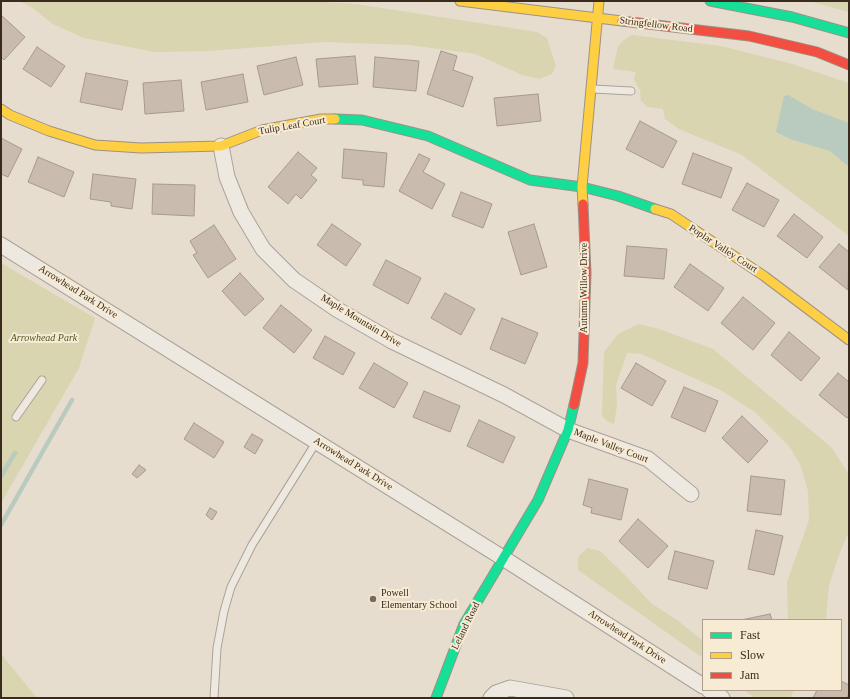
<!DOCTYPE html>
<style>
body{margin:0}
#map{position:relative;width:850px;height:699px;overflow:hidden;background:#e6ddce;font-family:"Times New Roman",serif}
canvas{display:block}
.frame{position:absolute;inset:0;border:2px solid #3b2a1e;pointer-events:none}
.legend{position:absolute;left:702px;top:619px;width:140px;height:72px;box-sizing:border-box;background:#f7ebd4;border:1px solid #ac9e8b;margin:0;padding:5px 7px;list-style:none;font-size:12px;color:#3b2a1e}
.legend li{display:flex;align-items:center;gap:8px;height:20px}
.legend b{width:20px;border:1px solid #ac9e8b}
</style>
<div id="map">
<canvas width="850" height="699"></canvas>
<div class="frame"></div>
<ul class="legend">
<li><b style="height:5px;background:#16e098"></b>Fast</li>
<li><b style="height:5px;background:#ffcf43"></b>Slow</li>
<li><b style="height:5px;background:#f24e42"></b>Jam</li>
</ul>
</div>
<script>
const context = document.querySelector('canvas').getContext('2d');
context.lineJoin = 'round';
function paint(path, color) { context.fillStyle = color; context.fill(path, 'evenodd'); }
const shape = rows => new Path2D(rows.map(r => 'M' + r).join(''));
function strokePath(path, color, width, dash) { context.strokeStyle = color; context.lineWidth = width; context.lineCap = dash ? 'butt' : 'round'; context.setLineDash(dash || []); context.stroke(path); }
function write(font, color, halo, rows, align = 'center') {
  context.font = font + ' "Times New Roman",serif'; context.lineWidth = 4; context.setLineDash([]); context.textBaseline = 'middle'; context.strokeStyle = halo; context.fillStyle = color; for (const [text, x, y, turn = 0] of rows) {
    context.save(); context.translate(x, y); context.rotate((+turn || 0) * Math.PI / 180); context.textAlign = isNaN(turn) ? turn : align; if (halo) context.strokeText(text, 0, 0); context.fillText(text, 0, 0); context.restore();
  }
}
paint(shape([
 [19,1,125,1,129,2,133,1,305,1,356,4,537,32,547,38,556,66,552,74,539,79,522,75,476,54,410,45,323,42,210,51,154,52,84,38,53,24,31,7],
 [809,1,849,1,849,12],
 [632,35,721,46,792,64,849,83,849,236,742,155,679,129,665,119,663,109,648,107,641,101,640,90,634,80,636,72,613,69,618,46,625,39],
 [1,263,95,318,79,368,1,503],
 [639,324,659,329,713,349,831,447,849,474,849,532,840,552,829,586,826,620,788,620,787,582,809,520,808,491,800,464,789,446,755,412,720,390,641,354,627,353,616,385,617,406,614,424,607,421,602,416,604,352,618,334],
 [587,548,600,551,624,574,652,604,677,620,703,641,703,658,578,570,578,557],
 [1,654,37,698,1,698],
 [744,690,794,690,790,698,755,698]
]), '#d8d5b0');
paint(shape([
 [788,95,812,109,849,123,849,167,830,151,790,139,776,132,784,96]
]), '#b9cbbf');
strokePath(shape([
 [1,476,15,453],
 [1,525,72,400]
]), '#b9cbbf', 4.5);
const building = shape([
 [1,15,25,37,4,60,1,57,1,15],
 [37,47,65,66,51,87,23,69,37,47],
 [441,51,457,56,453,70,473,77,463,107,427,94,441,51],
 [355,56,358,84,319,87,316,59,355,56],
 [296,57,303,85,264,95,257,66,296,57],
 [375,57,419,61,416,91,373,87,375,57],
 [86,73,128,81,122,110,80,102,86,73],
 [243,74,248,102,206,110,201,82,243,74],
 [181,80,184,111,145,114,143,83,181,80],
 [538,94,541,121,497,126,494,98,538,94],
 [640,121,677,141,663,168,626,149,640,121],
 [1,138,22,149,8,177,1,174,1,138],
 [344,149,387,153,384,187,363,185,363,180,342,178,344,149],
 [298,152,317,168,311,175,317,180,301,199,296,194,288,204,268,187,298,152],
 [693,153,732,168,721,198,682,184,693,153],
 [419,154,430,159,423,172,445,184,432,209,399,191,419,154],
 [38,157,74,172,64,197,28,182,38,157],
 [93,174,136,179,132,209,111,206,111,202,90,199,93,174],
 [747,183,779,200,764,227,732,210,747,183],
 [153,184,195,185,194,216,152,214,153,184],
 [461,192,492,204,483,228,452,216,461,192],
 [794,214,823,237,807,258,777,236,794,214],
 [332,224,361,244,346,266,317,245,332,224],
 [534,224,547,267,521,275,508,232,534,224],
 [214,225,236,259,208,278,193,255,197,253,190,241,214,225],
 [839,244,849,252,848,290,819,267,839,244],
 [627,246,667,249,664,279,624,276,627,246],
 [386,260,421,278,408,304,373,285,386,260],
 [690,264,724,288,708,311,674,287,690,264],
 [240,273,264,299,245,316,222,291,240,273],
 [445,293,475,309,461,335,431,318,445,293],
 [743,297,775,323,753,350,721,323,743,297],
 [281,305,312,330,294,353,263,328,281,305],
 [502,318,538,333,525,364,490,349,502,318],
 [789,332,820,358,801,381,771,355,789,332],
 [325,336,355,353,343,375,313,358,325,336],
 [374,363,408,383,394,408,359,388,374,363],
 [636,363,666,381,652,406,621,388,636,363],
 [838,373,849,382,849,415,847,418,819,395,838,373],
 [684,387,718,401,705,432,671,417,684,387],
 [424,391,460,406,450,432,413,417,424,391],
 [742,416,768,441,748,463,722,438,742,416],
 [479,420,515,437,503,463,467,446,479,420],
 [194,423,224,442,214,458,184,439,194,423],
 [252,434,263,440,255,454,244,447,252,434],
 [139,465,146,470,137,478,132,474,139,465],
 [751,476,785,480,781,515,747,511,751,476],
 [589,479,628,489,621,520,591,513,592,508,583,505,589,479],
 [210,508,217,512,212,520,206,515,210,508],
 [638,519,668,546,648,568,619,541,638,519],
 [756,530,783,536,774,575,748,569,756,530],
 [675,551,714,561,707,589,668,579,675,551],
 [770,614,772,620,741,620,770,614],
 [841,681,849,685,849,693,847,698,813,698,817,690,841,690,841,681]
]);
paint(building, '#cabbaf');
strokePath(building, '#a7998d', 1);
const lane = shape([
 [593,89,631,91],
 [16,417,42,380],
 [214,698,217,648,224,611,231,587,252,545,317,441]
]);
const street = shape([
 [221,146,227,177,241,212,263,249,294,280,338,310,392,341,504,395,568,430,648,459,691,494],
 [1,245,503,558,703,686],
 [709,690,722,698],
 [491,698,496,693,510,688,566,698]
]);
const fast = shape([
 [710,1,792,17,849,33],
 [335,119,362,120,428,136,530,180,582,187,618,196,655,209],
 [436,698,464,624,538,500,568,430,574,405]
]);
const slow = shape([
 [460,1,622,21],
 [1,109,10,115,49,131,95,145,141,148,221,146,262,130,321,119,335,119],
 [583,204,582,187,599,1],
 [655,209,671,214,764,276,849,340]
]);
const jam = shape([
 [622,21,749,36,817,52,849,65],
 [574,405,583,363,586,273,583,204]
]);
strokePath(lane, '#aba297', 9);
strokePath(street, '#aba297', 17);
strokePath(fast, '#9b9286', 11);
strokePath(slow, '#9b9286', 11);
strokePath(jam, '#9b9286', 11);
strokePath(lane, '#eee9e0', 7);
strokePath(street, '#eee9e0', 15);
strokePath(fast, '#16e098', 9);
strokePath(slow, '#ffcf43', 9);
strokePath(jam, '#f24e42', 9);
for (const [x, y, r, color] of [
 [373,599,4,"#77695c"]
]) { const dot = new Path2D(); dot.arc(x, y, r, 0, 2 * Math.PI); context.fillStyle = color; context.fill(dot); strokePath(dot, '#f7ebd4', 1.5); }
write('10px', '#3b2a1e', '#f7ebd4', [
 ["Stringfellow Road",656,25,7],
 ["Tulip Leaf Court",292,126,-10],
 ["Poplar Valley Court",723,249,33],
 ["Autumn Willow Drive",584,288,-90],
 ["Arrowhead Park Drive",78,292,32],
 ["Maple Mountain Drive",361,321,31],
 ["Maple Valley Court",611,446,21],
 ["Arrowhead Park Drive",353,464,32],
 ["Leland Road",466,626,-64],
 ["Arrowhead Park Drive",627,637,33]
]);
write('italic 10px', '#4e5824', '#f7ebd4', [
 ["Arrowhead Park",44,338]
]);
write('10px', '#3b2a1e', '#f7ebd4', [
 ["Powell",381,593],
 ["Elementary School",381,605]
], 'left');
</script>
